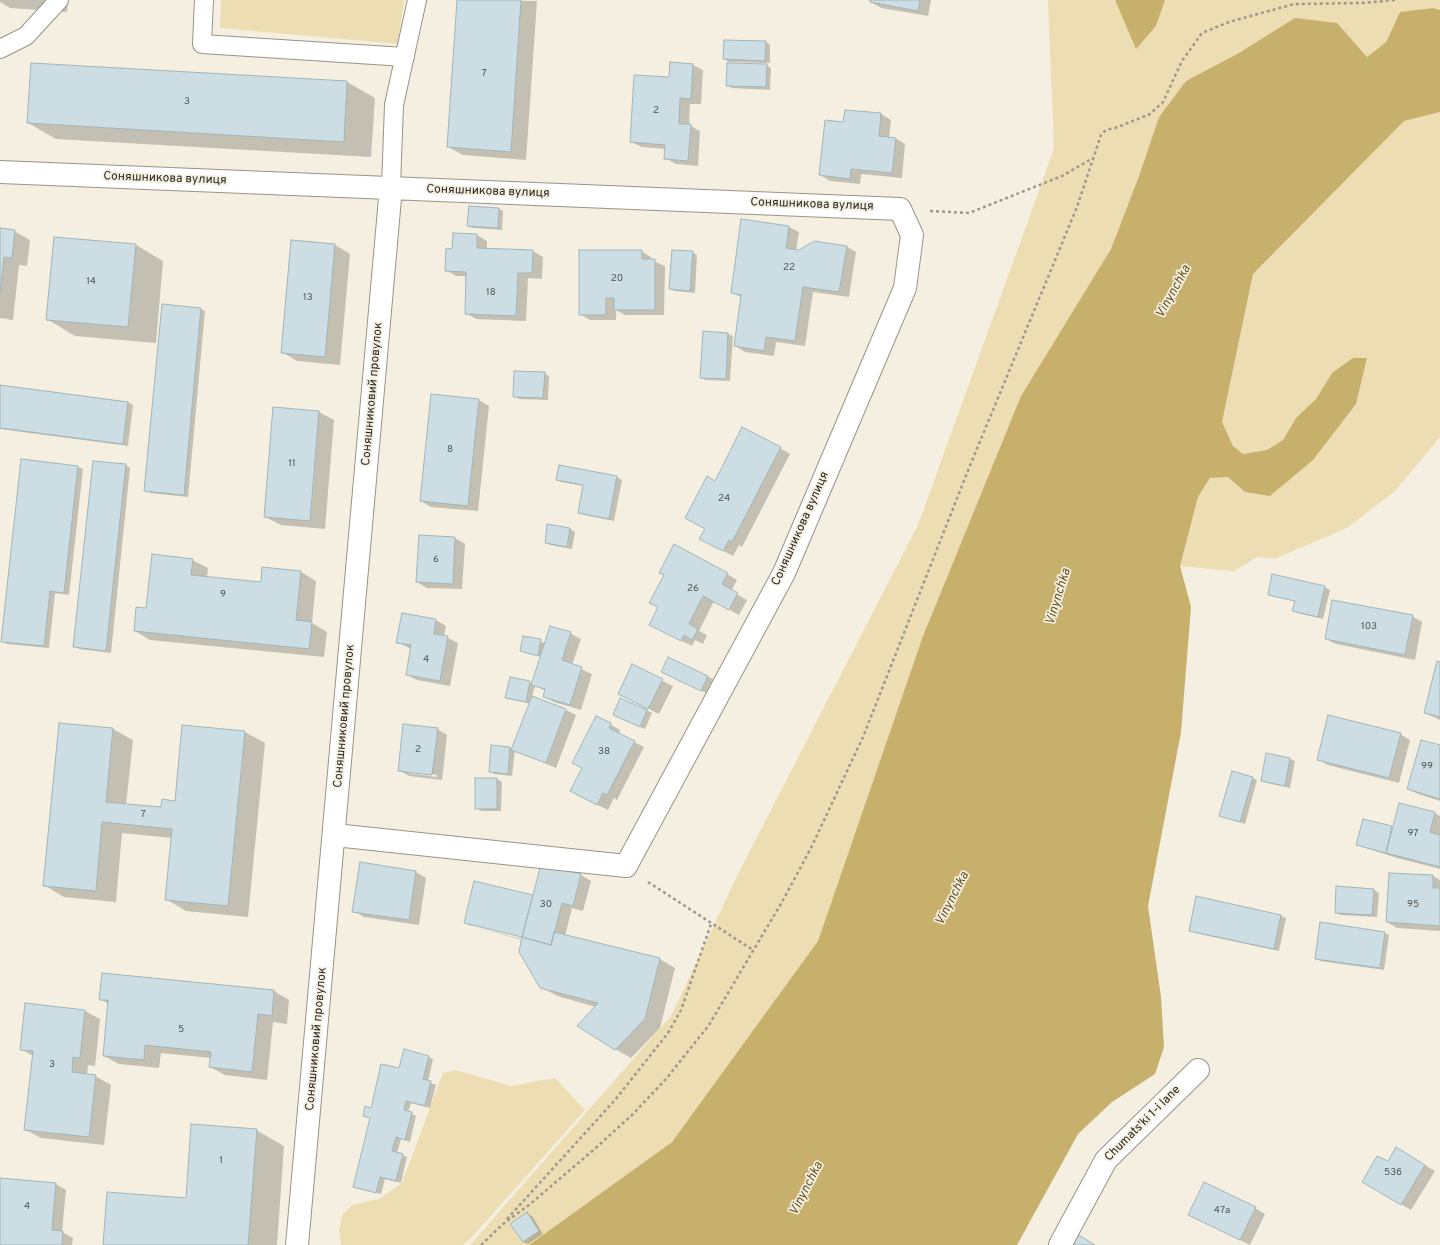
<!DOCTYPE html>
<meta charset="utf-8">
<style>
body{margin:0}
canvas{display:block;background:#f4efe0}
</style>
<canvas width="1440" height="1245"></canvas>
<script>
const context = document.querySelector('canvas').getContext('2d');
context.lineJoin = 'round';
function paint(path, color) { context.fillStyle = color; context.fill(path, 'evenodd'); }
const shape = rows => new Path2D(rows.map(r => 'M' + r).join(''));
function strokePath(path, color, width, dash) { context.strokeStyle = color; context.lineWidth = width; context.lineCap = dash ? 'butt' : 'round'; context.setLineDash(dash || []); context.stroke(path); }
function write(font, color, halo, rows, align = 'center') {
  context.font = font + ' Overpass,sans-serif'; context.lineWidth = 3.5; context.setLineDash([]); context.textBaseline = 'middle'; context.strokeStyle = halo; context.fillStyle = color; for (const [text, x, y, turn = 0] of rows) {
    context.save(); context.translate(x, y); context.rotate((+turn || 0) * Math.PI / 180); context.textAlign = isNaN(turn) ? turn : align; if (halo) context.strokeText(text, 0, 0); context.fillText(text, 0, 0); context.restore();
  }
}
paint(shape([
 [221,0,404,0,398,44,220,28],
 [1048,0,1115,0,1136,48,1156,26,1165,0,1440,0,1440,10,1433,8,1400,12,1386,42,1367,57,1337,23,1239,53,1186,81,1159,117,1139,176,1111,249,1021,396,923,636,818,941,672,1142,529,1245,470,1245,671,1016,738,874,918,525,1054,149],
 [1440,112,1440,437,1395,491,1347,528,1274,559,1257,557,1234,571,1180,566,1198,497,1210,478,1228,477,1245,492,1313,460,1356,404,1367,358,1332,373,1316,399,1296,418,1283,440,1267,450,1243,454,1233,446,1222,422,1253,274,1404,121],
 [456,1070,511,1086,555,1078,585,1110,472,1237,463,1245,341,1245,339,1231,342,1215,352,1205,379,1199,402,1183,443,1073]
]), '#edddb3');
paint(shape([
 [1115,0,1165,0,1156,26,1136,49],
 [1433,8,1440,10,1440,112,1404,121,1253,274,1222,422,1233,446,1243,454,1267,450,1283,440,1296,418,1316,399,1332,373,1353,358,1367,358,1356,404,1313,460,1270,496,1245,492,1228,477,1210,478,1198,497,1180,566,1191,607,1181,732,1148,906,1161,997,1164,1047,1155,1074,1112,1102,1078,1134,1017,1245,529,1245,672,1142,818,941,923,636,1021,396,1111,249,1139,176,1159,117,1186,81,1239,53,1295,18,1337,23,1367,57,1386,42,1400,12]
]), '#c7af6c');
paint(shape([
 [0,0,68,0,67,12,10,8,0,2],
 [458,0,537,1,526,160,463,155,448,147],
 [871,0,931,0,928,16,881,8,871,2],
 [766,42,770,45,770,63,729,62,724,59],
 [32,64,347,82,375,98,371,157,56,139,28,123],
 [693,65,703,70,701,104,690,104,689,125,700,131,698,166,676,164,665,158,666,149,642,147,631,142,670,78],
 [766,65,771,68,770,90,732,88,727,85],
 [881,114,891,120,889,138,895,138,905,144,902,178,861,174,860,184,830,181,820,175,844,123],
 [499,209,503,211,502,230,473,228,468,226],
 [742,220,789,227,799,232,796,251,846,246,856,252,849,297,813,292,805,346,776,342,774,356,745,352,735,346,742,298,732,292],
 [0,229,14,231,30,240,27,266,19,265,13,320,0,318],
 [477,235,487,241,487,249,533,251,543,257,542,279,528,278,526,321,476,319,466,313,467,276,456,276,446,270,453,250],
 [292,241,335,245,350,254,340,365,297,361,282,352],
 [136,245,163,261,156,343,75,336,47,319],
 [641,251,651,257,651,260,665,266,664,315,625,315,616,310,616,320,590,320,580,314],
 [692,252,697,255,695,293,675,291,670,289],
 [200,309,205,311,188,497,150,493,146,490],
 [704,332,728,334,733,336,730,381,705,380,701,377],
 [544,373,549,376,548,400,519,399,514,396],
 [0,386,128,402,133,405,128,446,0,429],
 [479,400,489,406,478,511,431,507,421,501],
 [319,412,334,420,325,529,281,525,265,517],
 [780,448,790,454,742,547,739,545,733,556,711,545,706,529,716,482],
 [22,460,78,467,83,469,69,595,55,593,49,648,7,644,2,641],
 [126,465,130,468,111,653,79,649,74,646],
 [559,466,617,477,622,480,614,521,584,515,579,513,584,486,561,482,557,479],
 [548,525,570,529,575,532,572,549,550,545,546,542],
 [455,538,465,544,462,589,427,588,417,582],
 [192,560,208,568,207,578,262,584,301,572,316,581,312,623,327,632,324,657,150,640,135,631,147,609],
 [727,574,737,580,731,591,747,600,739,615,714,601,699,631,707,635,703,644,695,640,692,646,660,630],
 [1273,575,1325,587,1330,590,1323,619,1298,613,1293,610,1296,602,1269,594],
 [1412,616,1422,622,1415,660,1336,644,1326,639],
 [436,620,446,626,444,636,458,643,450,686,417,680,407,675,411,649,397,642],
 [570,633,581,639,572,665,592,674,581,710,554,702,544,696,546,691,535,686,532,697,566,710,576,715,556,768,515,750,512,776,494,774,490,771,510,748,513,750,530,704,506,697,511,678,532,684,541,657,521,651,524,637,545,643],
 [669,658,713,679,706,693,667,674],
 [1440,663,1440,720,1425,713],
 [633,666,673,686,659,714,647,708,646,710,652,713,645,729,619,717,647,708,619,694],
 [610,724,620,730,619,734,644,747,617,800,614,798,608,810,581,797,583,768],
 [113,729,133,740,126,805,162,808,176,802,245,732,265,743,248,917,186,911,166,899,172,838,122,833,116,902,64,897,44,885],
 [437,729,447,735,442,780,409,776,399,770],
 [408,771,437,775,437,777,408,773],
 [1400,734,1410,740,1399,783,1328,765,1318,759],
 [1440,746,1440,801,1418,794,1408,789],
 [1267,754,1290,759,1295,761,1290,788,1267,783,1262,781],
 [1253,778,1257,780,1245,824,1220,816],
 [497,779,502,782,501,811,481,811,476,808],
 [1435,813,1440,816,1440,869,1397,858,1357,845,1363,820,1393,828],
 [361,863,416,872,426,878,419,925,364,917,354,911],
 [542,865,581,875,591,881,583,911,572,908,565,936,660,959,675,968,660,1028,631,1058,615,1049,596,1007,557,996,541,987,522,940,471,926,522,939,522,937,471,924,471,926,465,923,534,896],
 [1390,874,1433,876,1440,880,1440,931,1397,928,1387,922],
 [1374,890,1379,893,1377,917,1340,915,1336,912],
 [1197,898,1281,916,1286,918,1279,951,1195,933,1190,930],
 [1384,933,1389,935,1384,970,1320,961,1316,958],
 [103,974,274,991,289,1000,287,1024,273,1022,267,1080,225,1075,210,1067,211,1058,161,1053,159,1068,119,1064,104,1056,109,1004,100,999],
 [85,1011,100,1019,95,1066,88,1065,87,1075,95,1076,111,1085,104,1145,41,1138,26,1130,33,1056,21,1049],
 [428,1057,433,1059,428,1082,436,1085,430,1108,411,1103,408,1112,416,1116,410,1142,401,1139,397,1153,407,1157,401,1183,385,1179,381,1194,359,1189,354,1186,371,1119,364,1116,371,1109,400,1070],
 [256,1130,284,1146,277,1245,104,1245,187,1199],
 [1397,1149,1435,1171,1411,1210,1363,1182,1388,1163],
 [0,1179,56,1184,66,1190,62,1232,73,1238,72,1245,0,1245],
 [1255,1208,1265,1214,1250,1245,1199,1220],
 [527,1214,532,1216,543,1234,528,1244,523,1242]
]), '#0003');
const building = shape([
 [457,0,521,0,511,152,447,147,457,0],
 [870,0,920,0,918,11,870,2,870,0],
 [724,40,766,41,765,61,723,59,724,40],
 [670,62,693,64,691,99,680,98,679,124,691,124,688,161,664,159,665,145,630,142,634,75,669,77,670,62],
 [31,63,347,81,344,142,27,123,31,63],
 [727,63,767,64,766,87,726,86,727,63],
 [845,110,881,113,879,136,896,138,892,173,851,169,850,179,819,175,825,120,843,122,845,110],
 [469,206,499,208,498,228,467,226,469,206],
 [741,219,789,226,786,248,799,250,814,241,847,246,839,292,803,287,795,341,766,337,764,351,734,346,741,295,731,293,741,219],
 [0,228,15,230,12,258,4,257,0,292,0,228],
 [453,233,477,234,477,248,533,250,532,273,518,273,516,316,465,314,466,272,445,271,446,248,452,249,453,233],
 [54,237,136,244,128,327,46,320,54,237],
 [291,240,335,244,325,357,281,353,291,240],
 [579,250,642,250,642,259,655,259,655,310,614,310,614,298,606,298,606,315,579,315,579,250],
 [672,250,693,251,690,291,669,289,672,250],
 [162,304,201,308,184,495,144,491,162,304],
 [703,331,728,333,726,379,700,378,703,331],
 [514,371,545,372,543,398,513,397,514,371],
 [0,385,128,402,123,444,0,428,0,385],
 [431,394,479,399,468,506,420,501,431,394],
 [273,407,319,411,310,521,264,517,273,407],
 [742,427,781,447,732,542,729,540,723,551,699,539,705,529,685,518,707,476,715,481,742,427],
 [21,459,78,466,64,593,50,591,44,646,1,642,21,459],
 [93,461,126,464,106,651,73,647,93,461],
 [559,465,617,476,609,519,578,513,583,485,556,480,559,465],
 [547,524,570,528,567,547,545,543,547,524],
 [419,535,455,537,453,584,416,582,419,535],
 [674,544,728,573,722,584,738,593,729,610,703,596,689,624,698,629,692,640,684,635,681,641,649,625,658,607,649,603,664,575,659,573,674,544],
 [152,554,193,559,191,575,261,582,262,567,301,571,296,620,312,622,309,649,134,631,136,607,146,608,152,554],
 [1272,574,1325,586,1318,617,1292,611,1295,601,1268,595,1272,574],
 [1332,600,1413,615,1405,655,1325,639,1332,600],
 [402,613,436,619,434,634,448,636,440,681,406,675,411,645,396,643,402,613],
 [550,626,571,632,562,660,582,667,570,705,543,697,545,689,531,685,550,626],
 [523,636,541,639,538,656,520,651,523,636],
 [668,657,708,676,701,691,661,672,668,657],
 [1437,661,1440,662,1440,717,1424,713,1437,661],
 [632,664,663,679,648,709,618,694,632,664],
 [510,677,530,681,526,702,505,698,510,677],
 [532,696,566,709,546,763,511,750,532,696],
 [620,698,647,710,640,727,613,715,620,698],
 [1328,715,1401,733,1389,778,1317,760,1328,715],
 [596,716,611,723,609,728,635,741,607,795,603,793,597,805,570,791,582,768,572,763,596,716],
 [59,723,113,728,106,802,161,807,162,799,175,801,182,725,245,731,228,906,165,900,172,829,102,822,96,891,43,886,59,723],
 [403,724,438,728,432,775,398,771,403,724],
 [1421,740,1440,745,1440,799,1407,789,1421,740],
 [491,745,510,747,508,774,489,772,491,745],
 [1266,753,1290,758,1285,786,1261,781,1266,753],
 [1232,771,1253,777,1240,822,1219,816,1232,771],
 [475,778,497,778,497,809,475,809,475,778],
 [1399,803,1435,812,1430,832,1440,835,1440,867,1386,853,1399,803],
 [1363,819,1392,826,1386,853,1356,845,1363,819],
 [360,862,416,871,409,920,352,912,360,862],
 [541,864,581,874,573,906,562,903,551,945,522,937,541,864],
 [1389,873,1433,875,1433,888,1440,888,1440,926,1386,922,1389,873],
 [474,881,533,895,522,937,464,923,474,881],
 [1336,886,1374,889,1372,915,1335,913,1336,886],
 [1196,896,1281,915,1274,949,1189,931,1196,896],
 [1320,922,1385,932,1380,968,1315,959,1320,922],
 [554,932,660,958,645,1019,615,1050,577,1026,598,1003,540,988,519,952,522,937,551,945,554,932],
 [102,973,274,990,272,1016,258,1014,252,1072,209,1067,211,1052,145,1045,144,1060,103,1056,108,1000,99,1000,102,973],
 [25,1003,85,1010,80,1058,73,1057,72,1072,96,1075,89,1137,24,1130,33,1051,20,1050,25,1003],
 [404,1049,429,1056,423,1079,431,1081,425,1106,406,1101,404,1110,412,1112,405,1140,396,1137,392,1151,403,1154,396,1181,380,1177,376,1193,353,1187,370,1118,363,1116,365,1106,371,1108,381,1064,399,1068,404,1049],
 [191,1124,257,1129,248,1245,103,1245,107,1192,186,1198,191,1124],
 [1396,1147,1425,1165,1401,1205,1362,1182,1377,1156,1388,1161,1396,1147],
 [0,1178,56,1183,52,1230,63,1231,62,1245,0,1245,0,1178],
 [1204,1182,1256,1207,1240,1240,1188,1215,1204,1182],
 [527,1212,539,1231,523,1242,510,1224,527,1212],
 [1077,1234,1095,1245,1071,1245,1077,1234]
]);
paint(building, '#ccdee3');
strokePath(building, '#a3b5b9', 1);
const service = shape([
 [204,0,202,44,405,57],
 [0,49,26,36,59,0],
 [391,187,394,105,417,0]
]);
const minor = shape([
 [0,172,900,209,912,235,905,288,784,573,626,866,335,835],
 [297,1245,391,187],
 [1060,1245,1106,1160,1198,1070]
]);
strokePath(service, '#999486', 20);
strokePath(minor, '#999486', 24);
strokePath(shape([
 [930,211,969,213,1062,176,1093,158],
 [648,882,753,950],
 [507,1219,615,1100,668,1033,681,1010,711,924],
 [481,1245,503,1224,529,1205,598,1146,633,1114,666,1079,709,1025,782,902,811,848,863,737,969,468,1077,207,1101,135,1106,130,1118,127,1150,114,1163,102,1182,61,1202,33,1229,22,1294,4,1363,3,1395,0]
]), '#9d998f', 2.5, [3, 3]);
strokePath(service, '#fff', 18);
strokePath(minor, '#fff', 22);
write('10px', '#525552', null, [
 ["7",484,74],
 ["3",187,102],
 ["2",656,111],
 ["22",789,268],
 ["20",617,279],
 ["14",91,282],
 ["18",491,293],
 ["13",308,298],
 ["8",450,450],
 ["11",292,464],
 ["24",724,499],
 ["6",436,560],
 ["26",693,589],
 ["9",223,595],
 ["103",1369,627],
 ["4",426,660],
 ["2",418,750],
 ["38",604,752],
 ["99",1427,767],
 ["7",143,815],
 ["97",1413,834],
 ["30",546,905],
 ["95",1413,905],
 ["5",181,1030],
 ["3",52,1065],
 ["1",221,1161],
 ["53б",1393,1173],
 ["4",27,1207],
 ["47а",1222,1211]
]);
write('12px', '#292722', '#f4efe0', [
 ["Соняшникова вулиця",165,179,2],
 ["Соняшникова вулиця",488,192,2],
 ["Соняшникова вулиця",812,205,2],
 ["Соняшниковий провулок",373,394,-85],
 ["Соняшникова вулиця",801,529,-66],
 ["Соняшниковий провулок",345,716,-85],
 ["Соняшниковий провулок",317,1039,-85],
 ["Chumats'ki 1-i lane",1143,1124,-45]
]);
write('italic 13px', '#62511e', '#f4efe0', [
 ["Vinynchka",1174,292,-61],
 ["Vinynchka",1059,597,-73],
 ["Vinynchka",953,899,-63],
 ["Vinynchka",807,1189,-63]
]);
</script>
